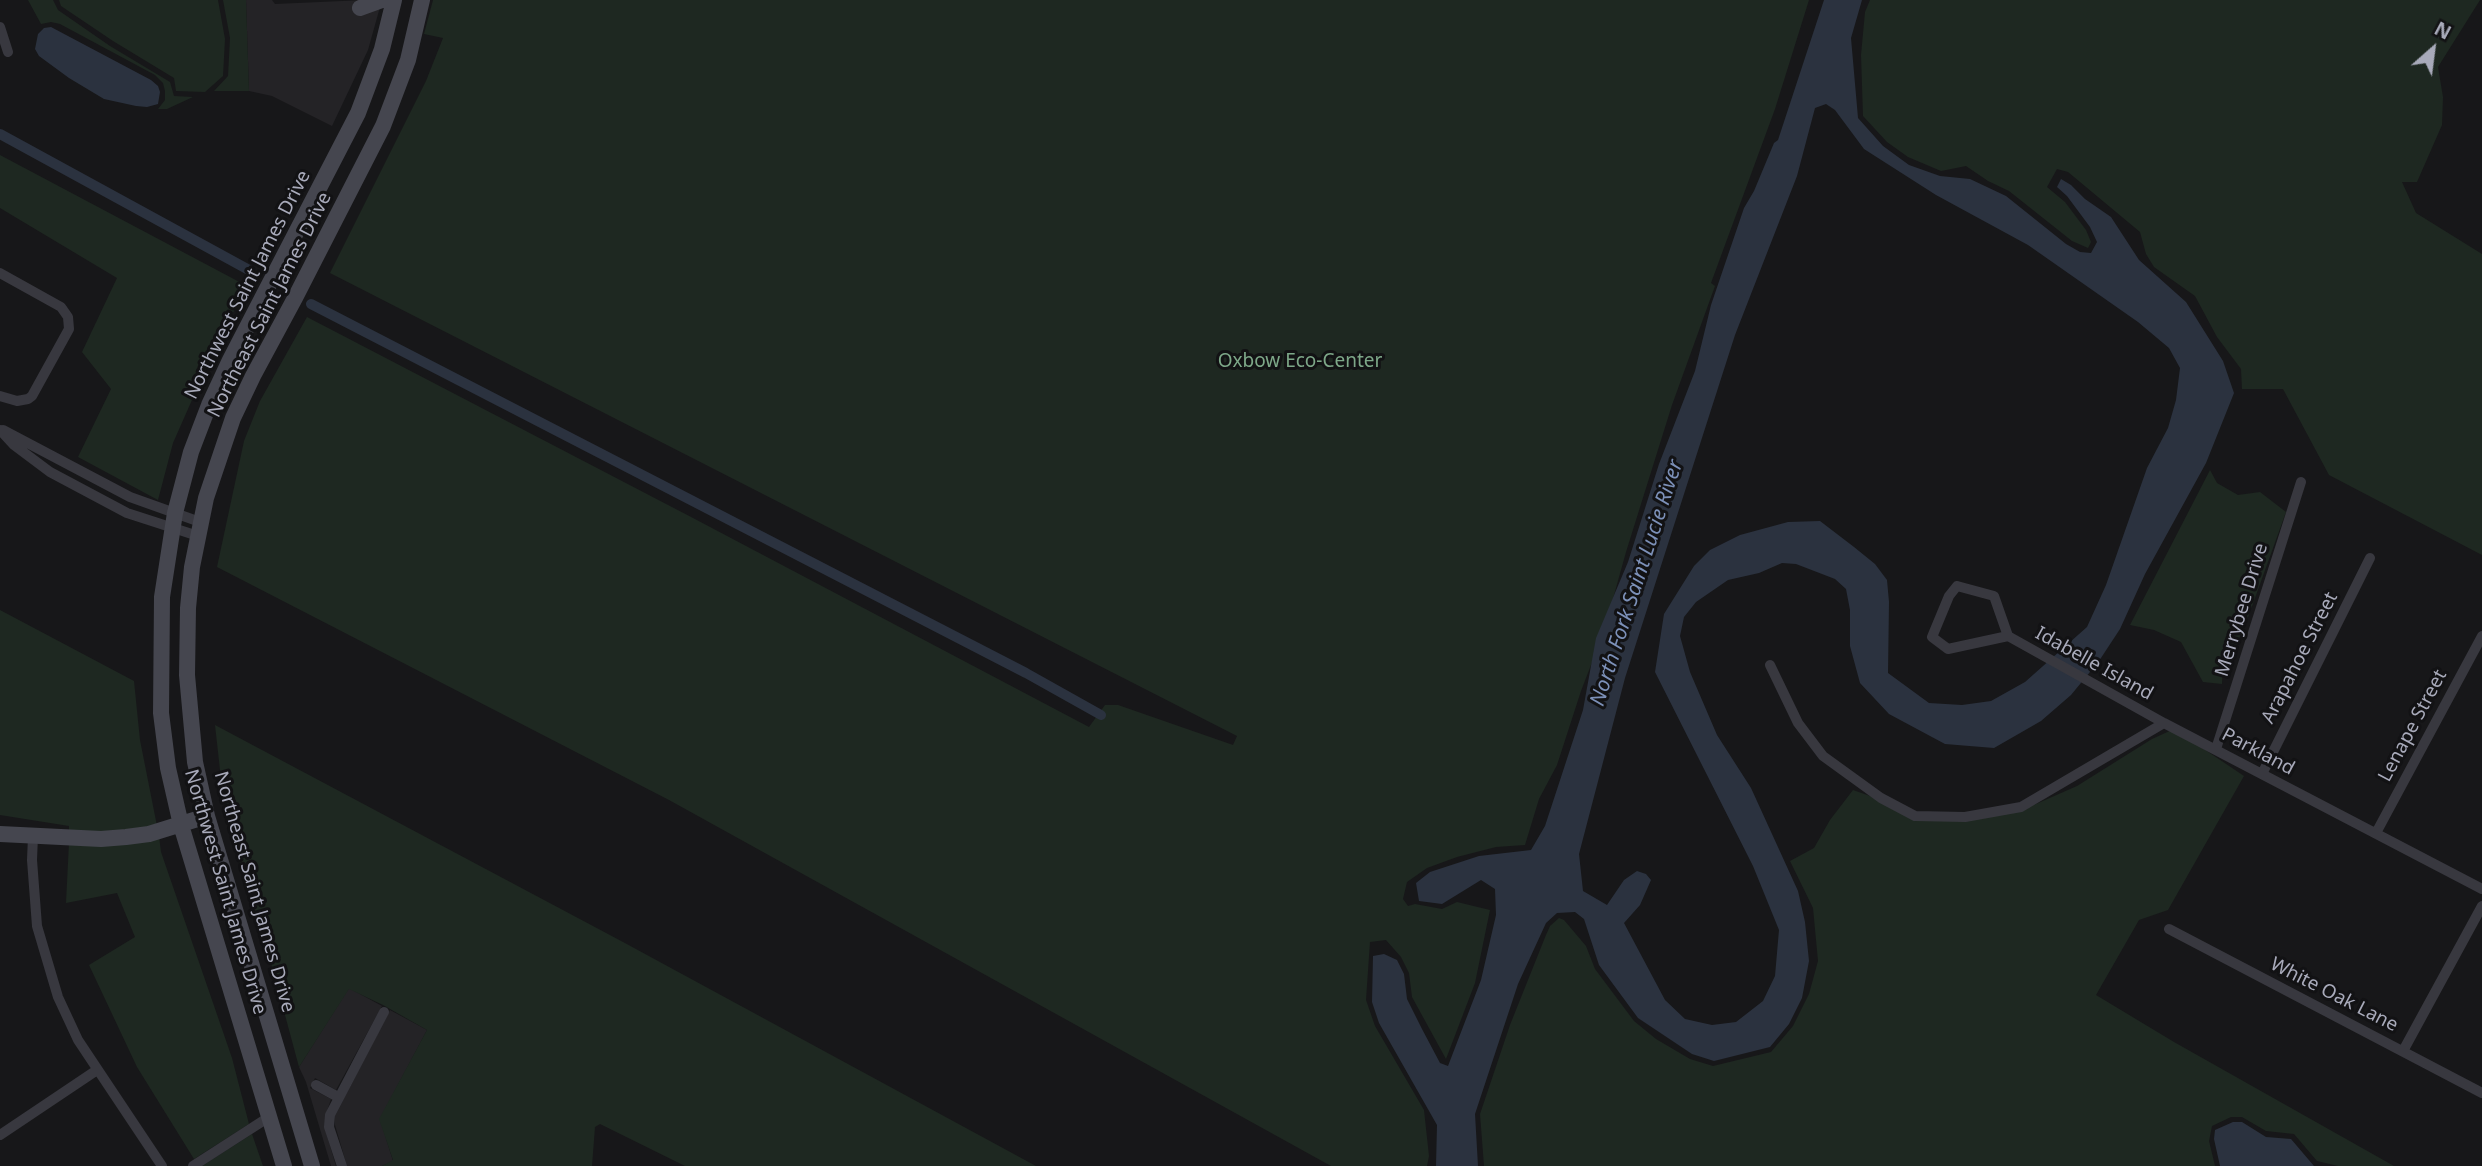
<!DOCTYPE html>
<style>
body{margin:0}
#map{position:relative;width:2482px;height:1166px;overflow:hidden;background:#171719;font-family:"Noto Sans",sans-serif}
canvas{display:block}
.north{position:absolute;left:2398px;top:14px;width:70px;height:70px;-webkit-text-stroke:5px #121214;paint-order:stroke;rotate:28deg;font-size:19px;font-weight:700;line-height:28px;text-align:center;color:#a8aaba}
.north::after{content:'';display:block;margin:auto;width:24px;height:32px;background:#a8aaba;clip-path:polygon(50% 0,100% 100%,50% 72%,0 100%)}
</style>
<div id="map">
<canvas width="2482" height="1166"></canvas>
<div class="north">N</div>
</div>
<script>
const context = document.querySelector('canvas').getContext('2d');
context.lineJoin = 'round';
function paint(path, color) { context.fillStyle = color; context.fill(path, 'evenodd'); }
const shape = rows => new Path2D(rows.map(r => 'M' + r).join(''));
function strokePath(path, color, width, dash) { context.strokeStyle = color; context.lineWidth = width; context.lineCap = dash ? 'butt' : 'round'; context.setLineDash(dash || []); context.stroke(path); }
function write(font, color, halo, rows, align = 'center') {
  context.font = font + ' "Noto Sans",sans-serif'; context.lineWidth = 6; context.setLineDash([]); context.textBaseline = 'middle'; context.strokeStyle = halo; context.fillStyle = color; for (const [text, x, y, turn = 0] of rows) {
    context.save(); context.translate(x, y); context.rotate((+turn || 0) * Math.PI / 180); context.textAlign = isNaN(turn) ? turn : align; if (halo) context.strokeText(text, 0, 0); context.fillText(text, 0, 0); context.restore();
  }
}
paint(shape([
 [246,0,272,0,275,4,365,0,356,15,380,7,368,50,332,126,272,96,249,91],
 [349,988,382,1006,336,1090,315,1078,310,1088,331,1099,326,1114,325,1129,336,1166,331,1166,306,1082,299,1067],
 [390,1010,427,1030,380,1119,393,1161,382,1166,347,1166,335,1125,335,1116]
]), '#242326');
paint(shape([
 [28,0,53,0,58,10,110,46,170,82,174,96,193,97,167,109,158,109,165,100,165,91,163,83,155,75,60,24,51,22,41,24],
 [59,0,218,0,225,39,223,76,205,92,176,91,174,78,113,41,61,6],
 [223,0,246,0,249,91,214,91,228,76,230,38],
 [433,0,1809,0,1775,109,1711,283,1715,286,1672,405,1626,552,1604,631,1581,691,1557,765,1539,799,1525,845,1496,847,1457,857,1427,868,1407,882,1403,899,1408,906,1415,904,1442,909,1457,902,1490,910,1475,983,1446,1059,1412,997,1409,973,1401,957,1386,940,1370,942,1366,1000,1375,1026,1424,1110,1429,1156,1427,1166,1331,1166,669,800,217,567,244,441,260,401,307,317,693,518,1089,727,1105,705,1118,705,1233,745,1237,736,330,273,426,81,443,38,424,34],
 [1870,0,2480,0,2438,67,2443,97,2442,125,2417,182,2402,182,2416,213,2482,254,2482,555,2329,475,2283,389,2242,389,2241,369,2217,337,2195,296,2154,267,2146,254,2140,232,2068,172,2057,169,2047,187,2065,202,2086,230,2091,242,2088,248,2072,241,2009,191,1988,181,1966,166,1941,171,1908,157,1887,142,1863,116,1861,55,1865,12],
 [0,155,247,286,218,341,173,443,158,500,78,457,111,389,82,352,117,278,0,208],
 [2210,470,2217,483,2238,495,2260,492,2286,512,2242,634,2234,651,2223,657,2222,684,2203,682,2181,642,2154,630,2130,625],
 [0,610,134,681,140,740,157,826,126,832,69,832,69,826,0,815],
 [215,725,623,942,1036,1166,685,1166,600,1124,595,1127,592,1166,382,1166,393,1160,379,1119,427,1030,383,1005,349,989,299,1067,271,963,235,848,220,770],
 [2174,729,2244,776,2168,910,2139,920,2096,995,2174,1042,2394,1166,2338,1166,2317,1161,2294,1134,2266,1131,2242,1117,2231,1117,2212,1126,2209,1141,2215,1166,1484,1166,1480,1114,1510,1025,1546,935,1550,926,1559,918,1564,920,1586,946,1595,969,1634,1021,1656,1039,1690,1059,1713,1066,1771,1052,1793,1026,1809,994,1818,961,1813,908,1790,861,1814,848,1830,820,1853,790,1938,820,2027,808,2077,786,2152,739],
 [159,836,161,852,232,1058,249,1124,194,1159,137,1067,89,965,135,937,117,893,66,903,69,843],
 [252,1134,263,1166,202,1166]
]), '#1e2821');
paint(shape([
 [1824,0,1862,0,1851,38,1858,118,1883,146,1909,165,1940,176,1970,179,2006,196,2066,244,2080,252,2091,253,2097,242,2090,227,2067,196,2057,187,2061,179,2071,185,2085,199,2111,217,2139,260,2186,302,2223,361,2234,393,2206,463,2145,574,2120,629,2099,661,2071,695,2041,721,1994,748,1945,744,1889,714,1860,683,1850,646,1850,610,1846,589,1835,579,1796,564,1782,563,1759,573,1728,580,1696,602,1684,617,1680,636,1690,672,1717,735,1751,788,1798,891,1805,922,1809,961,1802,998,1789,1024,1770,1047,1714,1061,1692,1054,1638,1018,1599,965,1584,919,1575,912,1557,913,1546,923,1518,984,1475,1114,1478,1166,1436,1166,1437,1125,1379,1023,1372,1002,1373,956,1384,954,1397,960,1404,974,1407,999,1422,1029,1440,1063,1448,1066,1481,980,1496,915,1495,889,1481,880,1442,904,1419,901,1416,883,1430,872,1479,856,1531,850,1545,826,1583,710,1596,638,1628,562,1659,464,1695,371,1711,305,1744,208,1754,191,1774,143,1778,140],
 [1826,104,1835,110,1864,149,1936,195,2028,245,2138,322,2169,348,2180,368,2176,400,2168,428,2147,468,2106,585,2087,627,2025,682,1991,701,1962,705,1929,703,1888,673,1889,602,1887,580,1875,564,1854,547,1820,521,1788,522,1740,535,1710,550,1694,566,1664,614,1655,672,1753,866,1779,930,1775,976,1763,1001,1736,1022,1712,1025,1685,1019,1665,1000,1624,923,1640,905,1651,880,1646,874,1637,871,1624,880,1607,905,1583,891,1579,854,1625,678,1735,335,1797,176,1815,108],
 [51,27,151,80,158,86,160,92,158,104,147,107,136,106,104,99,69,78,39,56,35,49,38,34,44,28],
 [2233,1122,2242,1122,2266,1137,2291,1139,2314,1166,2220,1166,2214,1139,2215,1130]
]), '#2b323f');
strokePath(shape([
 [0,134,249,270],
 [311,304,1026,673,1101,715]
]), '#2b323f', 10);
strokePath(shape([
 [0,27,8,52],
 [0,273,61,307,68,317,69,329,32,396,28,399,17,401,0,396],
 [0,430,14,445,50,472,127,513,198,536],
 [3,430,130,497,200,522],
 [1957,586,1994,596,2008,636,1948,649,1932,637,1949,596,1957,586],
 [2008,636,2164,723],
 [1770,665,1798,723,1823,756,1881,798,1915,816,1965,817,2021,807,2164,723,2482,889],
 [2216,749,2301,482],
 [2262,774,2370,558],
 [2376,833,2482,636],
 [33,836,32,860,37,926,58,997,78,1040,162,1166],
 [2169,929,2482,1093],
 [2403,1051,2482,906],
 [316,1085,338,1097],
 [0,1135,97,1070],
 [193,1166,269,1117],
 [342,1166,329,1127,330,1115,384,1012]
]), '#38383f', 10);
strokePath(shape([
 [360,8,382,0],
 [0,834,101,839,126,837,149,834,207,816],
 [284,1166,181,825,168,768,161,713,162,597,175,513,191,452,209,405,230,360,358,113,382,49,394,0],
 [312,1166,207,816,195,762,187,675,188,608,192,567,206,498,233,418,253,376,295,298,383,126,408,60,422,0]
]), '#45464f', 16);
write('19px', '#a8aaba', '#121214', [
 ["Northwest Saint James Drive",248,285,-63],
 ["Northeast Saint James Drive",270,305,-63],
 ["Merrybee Drive",2242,610,-73],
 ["Arapahoe Street",2300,658,-63],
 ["Idabelle Island",2094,664,29],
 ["Lenape Street",2413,726,-62],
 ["Parkland",2258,752,28],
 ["Northwest Saint James Drive",225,892,74],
 ["Northeast Saint James Drive",254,892,74],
 ["White Oak Lane",2334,995,27]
]);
write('19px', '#7da788', '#121214', [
 ["Oxbow Eco-Center",1300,362]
]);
write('italic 21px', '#7c90b8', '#121214', [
 ["North Fork Saint Lucie River",1637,583,-72]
]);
</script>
